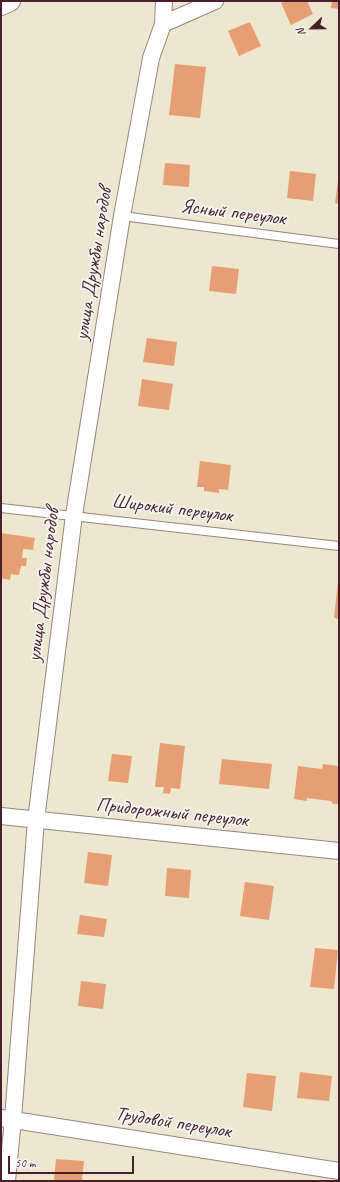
<!DOCTYPE html>
<meta charset="utf-8">
<style>
body{margin:0}
#map{position:relative;width:340px;height:1182px;overflow:hidden;background:#ece7ce;font-family:Caveat,sans-serif}
canvas{display:block}
.frame{position:absolute;inset:0;border:2px solid #4a1f2b;pointer-events:none}
.north{position:absolute;left:292px;top:8px;width:40px;height:40px;-webkit-text-stroke:3px #f6f6f2;paint-order:stroke;rotate:248deg;font-size:11px;font-weight:700;line-height:16px;text-align:center;color:#4a1f2b}
.north::after{content:'';display:block;margin:auto;width:14px;height:18px;background:#4a1f2b;clip-path:polygon(50% 0,100% 100%,50% 72%,0 100%)}
.scale{position:absolute;left:8px;top:1156px;width:126px;height:18px;box-sizing:border-box;border:2px solid #4a1f2b;border-top:0;padding-left:5px;font-size:12px;line-height:14px;white-space:nowrap;color:#4a1f2b;-webkit-text-stroke:3px #f6f6f2;paint-order:stroke}
</style>
<div id="map">
<canvas width="340" height="1182"></canvas>
<div class="frame"></div>
<div class="north">N</div>
<div class="scale">50 m</div>
</div>
<script>
const context = document.querySelector('canvas').getContext('2d');
context.lineJoin = 'round';
function paint(path, color) { context.fillStyle = color; context.fill(path, 'evenodd'); }
const shape = rows => new Path2D(rows.map(r => 'M' + r).join(''));
function strokePath(path, color, width, dash) { context.strokeStyle = color; context.lineWidth = width; context.lineCap = dash ? 'butt' : 'round'; context.setLineDash(dash || []); context.stroke(path); }
function write(font, color, halo, rows, align = 'center') {
  context.font = font + ' Caveat,sans-serif'; context.lineWidth = 3.5; context.setLineDash([]); context.textBaseline = 'middle'; context.strokeStyle = halo; context.fillStyle = color; for (const [text, x, y, turn = 0] of rows) {
    context.save(); context.translate(x, y); context.rotate((+turn || 0) * Math.PI / 180); context.textAlign = isNaN(turn) ? turn : align; if (halo) context.strokeText(text, 0, 0); context.fillText(text, 0, 0); context.restore();
  }
}
paint(shape([
 [287,1,307,1,313,14,291,25,281,3],
 [332,1,339,1,339,9,331,8],
 [250,22,261,46,239,56,228,31],
 [175,64,206,67,200,118,169,115],
 [165,163,190,165,189,187,163,185],
 [290,171,316,174,313,201,287,198],
 [338,181,339,181,339,204,335,203],
 [212,266,239,269,236,294,209,291],
 [147,338,177,342,174,366,143,362],
 [142,379,173,384,169,410,138,406],
 [200,461,231,465,228,490,219,489,219,493,204,491,204,487,197,487],
 [1,533,35,538,33,550,23,549,22,558,27,558,26,566,21,566,19,575,11,574,10,580,1,578],
 [338,581,339,581,339,619,334,618],
 [160,743,185,746,180,789,171,788,170,794,163,793,164,787,155,787],
 [112,754,132,756,128,783,108,781],
 [222,759,272,764,269,789,219,784],
 [323,764,339,766,339,804,333,804,331,801,307,798,307,801,294,799,298,766,322,769],
 [88,852,112,855,108,886,84,883],
 [167,868,191,870,189,898,165,896],
 [245,882,274,886,269,920,240,916],
 [80,915,107,919,104,937,77,934],
 [315,948,338,950,334,989,310,987],
 [81,981,106,984,103,1009,78,1006],
 [300,1072,332,1076,329,1101,297,1098],
 [247,1073,276,1076,272,1111,243,1107],
 [56,1159,84,1161,82,1181,54,1181]
]), '#e69e72');
const service = shape([
 [122,216,339,244],
 [1,508,339,546]
]);
const minor = shape([
 [163,24,215,1],
 [1,816,339,851],
 [1,1118,339,1171],
 [7,1181,13,1119,36,820,74,515,122,216,151,58,163,24,164,1]
]);
const tertiary = shape([
 [1,5,10,1]
]);
strokePath(service, '#9b837c', 10);
strokePath(minor, '#9b837c', 18);
strokePath(tertiary, '#9b837c', 22);
strokePath(service, '#fff', 8);
strokePath(minor, '#fff', 16);
strokePath(tertiary, '#fff', 20);
write('20px', '#4a1f2b', '#f6f6f2', [
 ["Ясный переулок",233,213,7],
 ["улица Дружбы народов",94,264,-81],
 ["Широкий переулок",172,509,7],
 ["улица Дружбы народов",44,585,-83],
 ["Придорожный переулок",172,813,6],
 ["Трудовой переулок",173,1123,9]
]);
</script>
